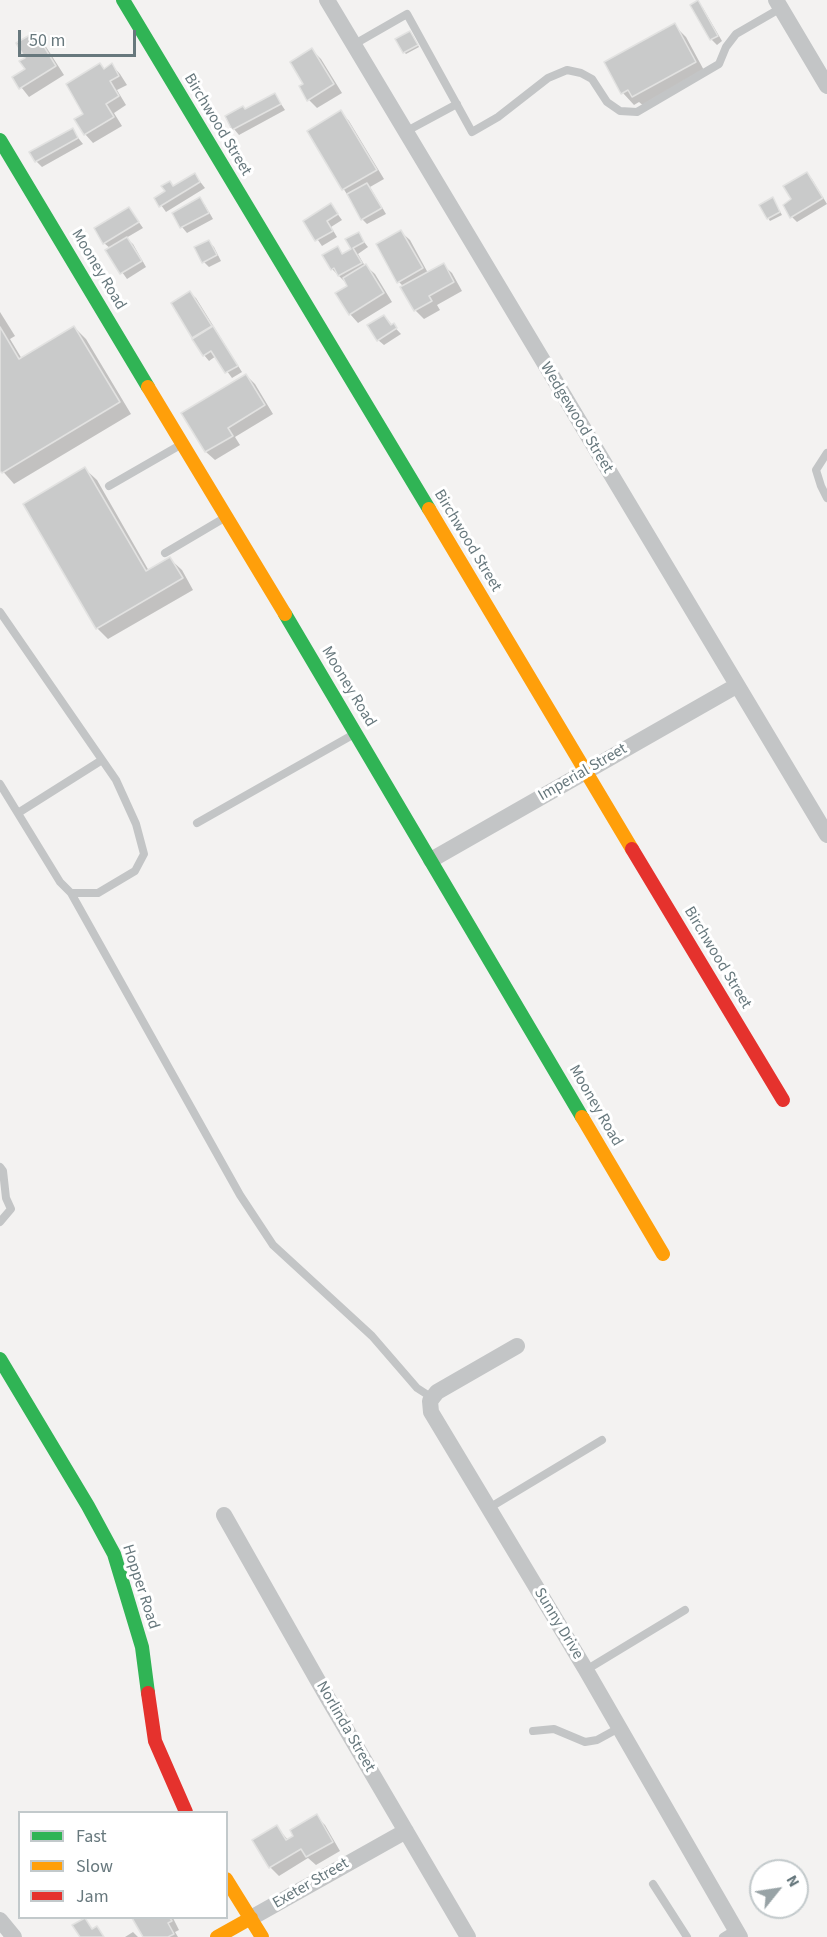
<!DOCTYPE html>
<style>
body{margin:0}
#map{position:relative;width:827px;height:1937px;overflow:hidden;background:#f3f2f1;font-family:"Source Sans 3",sans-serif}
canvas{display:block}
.legend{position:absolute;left:18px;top:1811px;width:210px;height:108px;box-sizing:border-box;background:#fff;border:2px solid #c2c9cb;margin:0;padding:8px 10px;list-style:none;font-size:18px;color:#67787d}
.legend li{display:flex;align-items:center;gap:12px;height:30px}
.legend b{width:30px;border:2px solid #c2c9cb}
.north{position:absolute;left:749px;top:1859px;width:60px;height:60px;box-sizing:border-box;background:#fff;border:2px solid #c2c9cb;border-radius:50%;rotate:60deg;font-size:16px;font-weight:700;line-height:24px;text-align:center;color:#67787d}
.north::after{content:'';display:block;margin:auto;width:21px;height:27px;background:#98a3a6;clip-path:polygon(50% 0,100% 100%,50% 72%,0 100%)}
.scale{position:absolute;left:18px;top:30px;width:118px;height:27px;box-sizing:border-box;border:3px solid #67787d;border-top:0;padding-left:8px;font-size:18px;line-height:21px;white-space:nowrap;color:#67787d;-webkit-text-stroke:4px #fff;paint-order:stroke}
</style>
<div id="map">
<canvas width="827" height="1937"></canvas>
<ul class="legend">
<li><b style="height:8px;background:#30b455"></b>Fast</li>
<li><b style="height:8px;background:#ff9f0a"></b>Slow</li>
<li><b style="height:8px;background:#e5322d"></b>Jam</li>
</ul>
<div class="north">N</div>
<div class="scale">50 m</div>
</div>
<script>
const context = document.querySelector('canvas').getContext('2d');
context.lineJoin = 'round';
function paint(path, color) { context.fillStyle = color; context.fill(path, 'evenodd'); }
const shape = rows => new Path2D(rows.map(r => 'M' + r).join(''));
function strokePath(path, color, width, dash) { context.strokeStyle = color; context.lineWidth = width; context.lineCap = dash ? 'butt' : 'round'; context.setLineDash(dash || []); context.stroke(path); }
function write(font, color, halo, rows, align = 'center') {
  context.font = font + ' "Source Sans 3",sans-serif'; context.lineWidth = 6; context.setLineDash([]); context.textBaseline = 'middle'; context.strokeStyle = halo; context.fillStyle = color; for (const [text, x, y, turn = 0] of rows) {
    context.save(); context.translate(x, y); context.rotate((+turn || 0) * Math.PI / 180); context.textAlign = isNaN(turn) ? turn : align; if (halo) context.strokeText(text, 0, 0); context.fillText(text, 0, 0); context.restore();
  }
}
paint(shape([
 [698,2,703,8,722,41,717,45,711,39],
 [674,25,686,37,706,74,645,107,639,102,634,105,623,93],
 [35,34,43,42,64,75,29,97,14,78,27,70,27,58],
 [412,35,419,47,406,54,404,52],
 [312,50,321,59,342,93,317,108,309,100,305,84],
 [100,65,105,69,112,65,120,74,127,85,117,90,126,105,114,113,122,126,93,143,85,134,86,114],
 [275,95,285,110,239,135,234,129,227,117,245,111],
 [341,112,349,121,384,179,370,187,386,214,367,224,362,219,309,132],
 [72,130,83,144,42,167,36,161],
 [807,174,812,179,827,204,797,222,792,217,793,200],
 [195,175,205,188,166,212,156,198],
 [200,199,205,205,213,219,187,233,182,227,174,213],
 [775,202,782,215,770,221,768,218],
 [331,205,342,220,331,227,337,237,322,246,305,221],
 [129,208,143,228,126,238,133,244,146,267,127,279,107,251,111,249,104,243],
 [401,232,410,240,428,273,443,265,452,273,462,291,437,305,440,310,424,319,415,310,404,287,399,282],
 [358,234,368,247,358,254,365,266,366,266,375,274,392,302,358,323,350,314,349,286,332,269,338,248,344,255,353,250,347,240],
 [208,241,214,247,221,261,209,267,204,262],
 [190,293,196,298,242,372,232,378,216,356,209,361,204,355,193,337],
 [0,312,15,336,10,339,22,359,74,327,86,339,131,414,14,484,0,468],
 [384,316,401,334,384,345,378,340],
 [246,375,255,384,273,414,235,437,240,445,215,460,206,452,183,413],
 [85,469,97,480,149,571,170,559,182,570,193,590,108,639,97,628],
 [316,1816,325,1825,340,1851,316,1865,308,1858,279,1876,270,1867,277,1827,288,1840],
 [133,1918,173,1918,179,1930,175,1932,178,1937,144,1937],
 [133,1932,138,1937,125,1937]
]), '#0003');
const building = shape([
 [698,0,718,36,710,40,690,5,698,0],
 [675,23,696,62,632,97,628,90,621,94,604,62,675,23],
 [410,31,418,45,403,53,395,39,410,31],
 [35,32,56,66,19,89,12,77,25,69,19,61,25,58,16,43,35,32],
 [312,48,334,84,307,101,299,86,303,84,290,62,312,48],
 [100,63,104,69,112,63,119,76,110,81,119,96,106,104,114,117,84,135,74,119,83,114,66,84,100,63],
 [275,93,281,104,232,130,225,116,243,106,245,109,275,93],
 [341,110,377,170,342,190,307,131,341,110],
 [73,128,78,138,35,162,29,152,73,128],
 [807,172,823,198,790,218,783,205,791,199,783,186,807,172],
 [195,173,200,182,159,207,154,198,165,191,161,186,170,181,173,186,195,173],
 [367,183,382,208,361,220,347,194,367,183],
 [200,197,209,213,180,228,172,213,200,197],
 [773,197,780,212,767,219,759,205,773,197],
 [331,203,338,214,327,221,333,231,315,241,303,221,331,203],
 [129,207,139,222,103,244,94,228,129,207],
 [401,230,423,268,397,283,376,244,401,230],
 [359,232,364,242,353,248,362,263,338,276,334,268,331,270,322,255,338,246,342,254,351,249,345,239,359,232],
 [127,237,142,261,120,274,105,250,127,237],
 [209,240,217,255,202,263,194,247,209,240],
 [444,263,454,282,429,296,432,301,414,311,400,287,444,263],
 [366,264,384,293,349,315,335,293,347,286,343,278,366,264],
 [190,291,212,326,192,338,171,303,190,291],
 [384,315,391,325,394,323,397,328,377,341,367,325,384,315],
 [74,326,120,402,2,473,0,471,0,327,19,359,74,326],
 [213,326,238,366,225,373,211,351,203,356,192,339,213,326],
 [246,374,265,405,228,428,233,436,205,452,181,413,246,374],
 [85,467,146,571,170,557,183,578,96,629,23,504,85,467],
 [317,1814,333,1842,306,1857,301,1849,269,1868,252,1840,277,1825,286,1840,293,1836,290,1830,317,1814],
 [85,1918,92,1929,97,1926,104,1937,80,1937,72,1925,85,1918],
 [132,1918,170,1918,172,1921,168,1923,174,1934,168,1937,143,1937,132,1918]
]);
paint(building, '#c9caca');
strokePath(building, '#e2e2e1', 1.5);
strokePath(shape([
 [353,45,407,14,472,132,498,117,548,78,567,70,581,73,592,79,607,102,620,111,637,112,719,64,726,47,736,34,781,8],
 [405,132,457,104],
 [827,453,816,470,821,486,827,498],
 [109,486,182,444],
 [165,553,226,517],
 [0,612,116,780,136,824,144,854,135,871,98,893,71,893,60,882,0,784],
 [18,813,102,760],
 [197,823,356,733],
 [71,893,240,1195,273,1245,372,1336,417,1388,431,1397],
 [0,1167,3,1171,6,1198,11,1209,0,1222],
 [489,1508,602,1440],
 [586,1670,685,1610],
 [533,1731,554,1729,585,1742,597,1740,619,1728],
 [653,1884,687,1937],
 [723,1937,736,1929]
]), '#c3c5c6', 8);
strokePath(shape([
 [327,0,827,835],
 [776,0,827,86],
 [431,860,736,686],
 [517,1346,437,1392,430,1401,431,1412,586,1670,740,1937],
 [224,1515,326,1695,468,1937],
 [251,1918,406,1831],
 [0,1920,14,1937]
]), '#c3c5c6', 16);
strokePath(shape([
 [123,0,429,509],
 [0,140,148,387],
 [285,614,582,1117],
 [0,1359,88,1506,114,1554,142,1647,148,1693]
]), '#30b455', 14);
strokePath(shape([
 [148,387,285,614],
 [429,509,632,849],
 [582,1117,663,1254],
 [226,1879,262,1937],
 [217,1937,251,1918]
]), '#ff9f0a', 14);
strokePath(shape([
 [632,849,783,1100],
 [148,1693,155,1741,186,1812]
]), '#e5322d', 14);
write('16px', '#67787d', '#fff', [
 ["Birchwood Street",217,125,59],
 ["Mooney Road",98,270,59],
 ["Wedgewood Street",576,418,59],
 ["Birchwood Street",467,541,59],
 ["Mooney Road",348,687,59],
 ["Imperial Street",583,773,-30],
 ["Birchwood Street",717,958,59],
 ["Mooney Road",595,1106,60],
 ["Hopper Road",140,1587,72],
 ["Sunny Drive",558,1624,59],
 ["Norlinda Street",345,1727,60],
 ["Exeter Street",311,1884,-30]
]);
</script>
